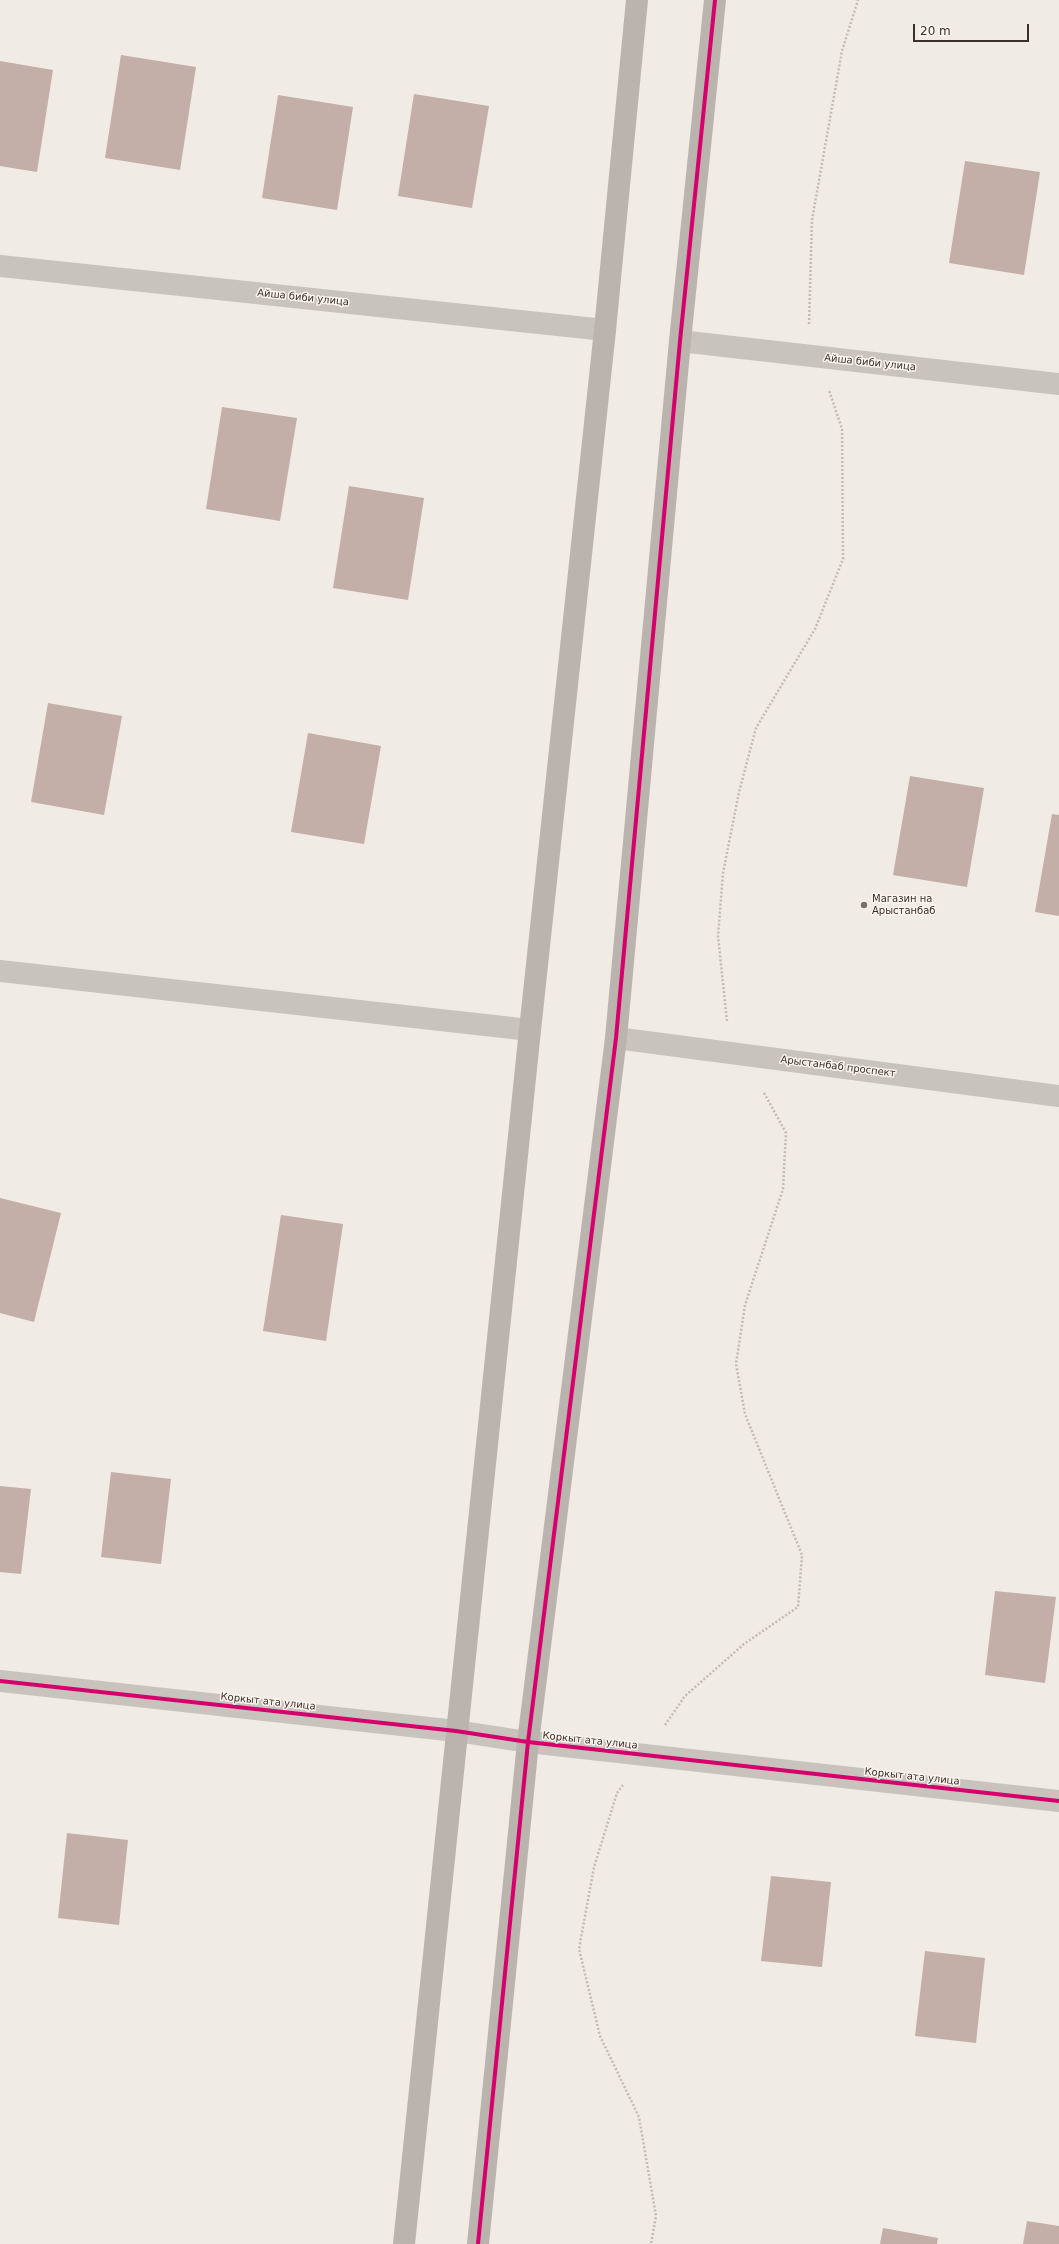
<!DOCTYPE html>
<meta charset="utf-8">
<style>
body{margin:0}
#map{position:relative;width:1059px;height:2244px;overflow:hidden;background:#f0ebe5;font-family:"DejaVu Sans",sans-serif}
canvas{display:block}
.scale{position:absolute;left:913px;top:24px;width:116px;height:18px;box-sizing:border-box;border:2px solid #3b302b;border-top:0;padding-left:5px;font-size:12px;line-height:14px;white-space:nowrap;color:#3b302b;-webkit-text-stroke:3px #fbf5ee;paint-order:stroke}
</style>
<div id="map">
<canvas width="1059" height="2244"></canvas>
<div class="scale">20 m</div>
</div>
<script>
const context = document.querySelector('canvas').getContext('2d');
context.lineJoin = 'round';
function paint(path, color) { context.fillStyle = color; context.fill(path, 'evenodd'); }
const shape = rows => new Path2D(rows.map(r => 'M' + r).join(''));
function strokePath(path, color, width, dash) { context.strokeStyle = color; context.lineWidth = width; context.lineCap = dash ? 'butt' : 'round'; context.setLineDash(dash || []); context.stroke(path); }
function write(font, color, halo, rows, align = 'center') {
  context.font = font + ' "DejaVu Sans",sans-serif'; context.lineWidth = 3; context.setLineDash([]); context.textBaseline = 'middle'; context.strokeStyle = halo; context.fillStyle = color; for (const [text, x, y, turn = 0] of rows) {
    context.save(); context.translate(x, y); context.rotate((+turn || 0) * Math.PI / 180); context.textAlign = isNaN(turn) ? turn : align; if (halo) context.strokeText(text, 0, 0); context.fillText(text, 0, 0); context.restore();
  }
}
paint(shape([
 [121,55,196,67,180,170,105,158],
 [0,61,53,70,37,172,0,166],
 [414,94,489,106,472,208,398,196],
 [278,95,353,107,337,210,262,198],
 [965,161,1040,172,1024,275,949,263],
 [222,407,297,418,280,521,206,509],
 [349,486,424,498,408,600,333,588],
 [48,703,122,716,104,815,31,802],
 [308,733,381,746,364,844,291,832],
 [910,776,984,788,967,887,893,875],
 [1052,814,1059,815,1059,916,1035,912],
 [0,1198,61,1213,34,1322,0,1313],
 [281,1215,343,1224,326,1341,263,1331],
 [111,1472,171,1479,161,1564,101,1557],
 [0,1486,31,1489,21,1574,0,1572],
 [995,1591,1056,1597,1045,1683,985,1675],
 [67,1833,128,1840,119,1925,58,1918],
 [771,1876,831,1882,822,1967,761,1961],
 [925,1951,985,1958,976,2043,915,2036],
 [1027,2221,1059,2226,1059,2244,1023,2244],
 [883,2228,938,2238,937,2244,880,2244]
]), '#c3afa7');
strokePath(shape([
 [809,324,812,220,842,51,858,0],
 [727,1021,718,936,723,873,739,792,756,728,815,629,843,559,842,429,829,390],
 [665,1725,685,1696,744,1644,798,1607,802,1555,745,1414,736,1364,745,1305,783,1189,786,1133,763,1091],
 [623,1785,617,1793,594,1867,579,1949,600,2036,639,2117,656,2216,651,2244]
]), '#c2bbb6', 2.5, [2, 2]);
strokePath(shape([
 [0,266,605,330],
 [680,341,1059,384],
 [0,971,530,1030],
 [616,1038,1059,1096],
 [0,1681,456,1731,528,1742,1059,1801]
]), '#c9c3be', 22);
strokePath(shape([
 [404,2244,530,1030,605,330,637,0],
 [478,2244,528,1742,616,1038,680,341,715,0]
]), '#bab3ae', 22);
strokePath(shape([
 [0,1681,456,1731,528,1742,1059,1801],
 [478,2244,528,1742,616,1038,680,341,715,0]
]), '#d6006c', 4);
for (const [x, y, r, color] of [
 [864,905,4,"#7a716c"]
]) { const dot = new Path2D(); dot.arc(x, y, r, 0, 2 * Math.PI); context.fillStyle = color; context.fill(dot); strokePath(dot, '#fbf5ee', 1.5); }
write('10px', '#3b302b', '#fbf5ee', [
 ["Айша биби улица",303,298,6],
 ["Айша биби улица",870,363,6],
 ["Арыстанбаб проспект",838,1067,7],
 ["Коркыт ата улица",268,1702,6],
 ["Коркыт ата улица",590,1741,6],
 ["Коркыт ата улица",912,1777,6]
]);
write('10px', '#3b302b', '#fbf5ee', [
 ["Магазин на",872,899],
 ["Арыстанбаб",872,911]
], 'left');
</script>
